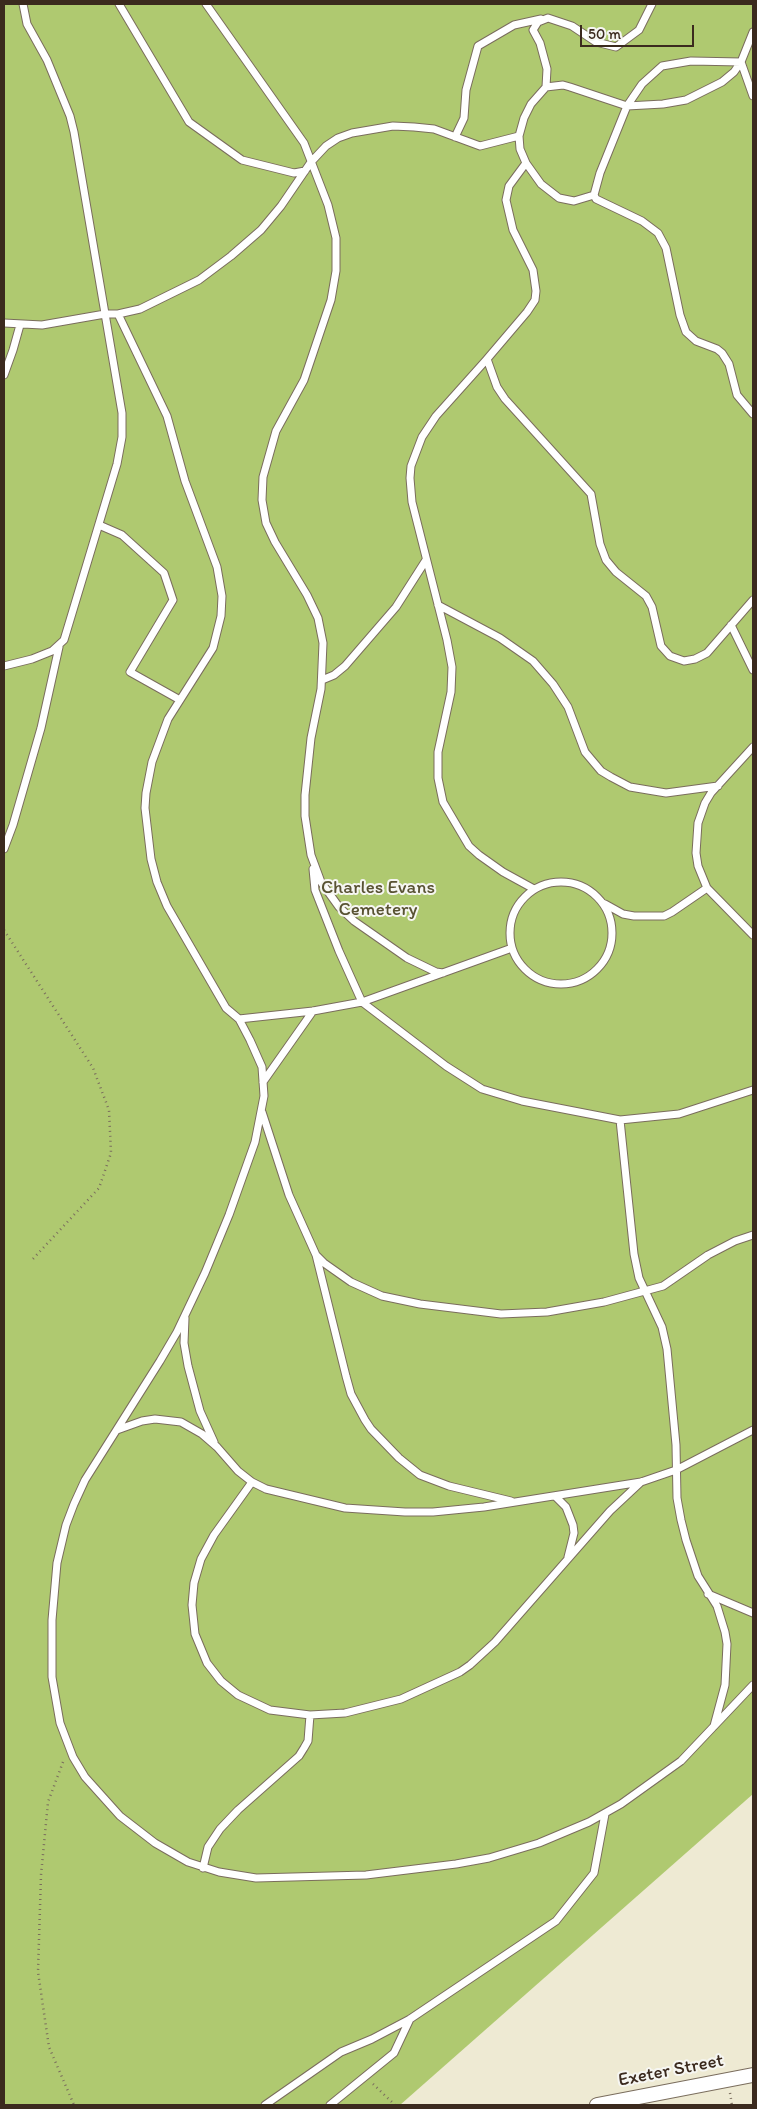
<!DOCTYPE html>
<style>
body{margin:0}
#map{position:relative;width:757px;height:2109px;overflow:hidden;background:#eeead3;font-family:Itim,sans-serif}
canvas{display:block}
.frame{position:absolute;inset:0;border:5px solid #3b2a1e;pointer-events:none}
.scale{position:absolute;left:580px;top:25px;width:114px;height:22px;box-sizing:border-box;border:2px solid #3b2a1e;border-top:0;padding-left:6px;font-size:15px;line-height:18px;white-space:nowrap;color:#3b2a1e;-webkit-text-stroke:4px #f6f6f2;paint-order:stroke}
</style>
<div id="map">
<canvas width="757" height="2109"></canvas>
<div class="frame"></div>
<div class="scale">50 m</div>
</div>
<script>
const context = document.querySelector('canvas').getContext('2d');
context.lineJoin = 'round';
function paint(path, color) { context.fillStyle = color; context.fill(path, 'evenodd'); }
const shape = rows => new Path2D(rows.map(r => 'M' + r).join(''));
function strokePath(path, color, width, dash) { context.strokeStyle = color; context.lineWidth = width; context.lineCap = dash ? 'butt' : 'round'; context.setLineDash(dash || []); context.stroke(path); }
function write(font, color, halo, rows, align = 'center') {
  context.font = font + ' Itim,sans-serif'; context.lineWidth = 4; context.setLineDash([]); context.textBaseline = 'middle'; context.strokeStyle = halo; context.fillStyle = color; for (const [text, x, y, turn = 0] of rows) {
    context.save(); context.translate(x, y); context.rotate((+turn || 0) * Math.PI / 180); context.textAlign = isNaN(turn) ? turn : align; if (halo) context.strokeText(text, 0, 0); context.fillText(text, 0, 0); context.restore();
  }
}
paint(shape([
 [4,4,753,4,753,1794,400,2105,4,2105]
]), '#afc970');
const lane = shape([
 [119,4,189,122,242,160,294,173,305,171],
 [206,4,304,143,328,205,336,238,336,271,331,300,304,380,276,431,263,477,262,500,266,523,275,542,307,595,318,618,323,643,321,689,311,738,305,795,305,816,311,855,321,882,339,907,354,921,407,958,436,972,443,973],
 [652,4,639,30,616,47,596,42,572,26,548,18,538,22,533,30,540,43,547,69,546,87,531,104,524,118,519,136,520,149,526,163,509,186,506,200,513,230,533,270,536,291,535,300,527,312,487,359,497,387,505,399,591,494,600,544,606,560,616,572,646,596,652,607,661,646,670,656,684,661,695,659,707,653,753,600],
 [546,87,563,85,570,87,627,106,663,104,686,100,722,82,734,72,741,62,753,32],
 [753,96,741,62,691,61,662,66,642,84,627,106,600,173,594,195,596,199,642,221,658,233,666,248,680,315,686,332,696,341,717,349,722,353,729,364,737,395,753,414],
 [455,137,464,118,466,90,478,46,514,25,541,19],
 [526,163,541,184,559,198,574,201,594,195],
 [118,314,167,416,185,481,217,567,222,596,221,616,213,648,168,719,152,762,146,793,145,808,151,859,157,882,167,906,226,1008,239,1019,250,1040,262,1067,264,1096,255,1142,229,1215,205,1273,177,1332,160,1361,85,1480,74,1504,66,1525,57,1563,52,1620,52,1677,60,1723,73,1757,85,1777,120,1816,155,1843,188,1862,219,1872,256,1878,366,1875,456,1864,489,1858,539,1843,589,1822,621,1804,681,1761,753,1685],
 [4,323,42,325,105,314,118,314,140,309,199,280,231,256,261,230,281,206,311,162,326,146,338,138,352,133,393,126,414,127,434,129,480,146,519,136],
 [487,359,436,416,422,437,411,466,410,478,412,502,447,640,452,667,451,692,438,752,438,778,443,802,469,846,479,855,503,872,534,889],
 [4,375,13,350,20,325],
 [99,525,122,535,164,573,173,600,130,672,180,700],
 [438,605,500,638,533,661,553,684,568,707,585,752,601,771,611,777,630,787,666,793,718,786],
 [731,625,753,670],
 [4,666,32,659,52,651,64,640,117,464,122,437,122,413,74,132,70,116,47,60,27,24,23,4],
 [322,680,334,675,345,666,396,607,426,560],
 [753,747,711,793,705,803,698,823,696,853,698,866,707,888,753,935],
 [4,849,13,825,41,728,59,647],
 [313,869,315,890,339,951,362,1002,446,1066,482,1089,522,1101,620,1120,679,1114,753,1090],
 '510 933a51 51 0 1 1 102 0a51 51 0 1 1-102 0Z',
 [605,904,623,914,634,916,664,916,672,912,707,888],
 [239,1019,313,1011,362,1002,512,948],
 [263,1082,313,1011],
 [262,1112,289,1195,316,1255,346,1376,351,1394,365,1420,371,1429,399,1458,420,1475,449,1486,511,1501],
 [620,1120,634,1254,639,1278,662,1327,667,1349,676,1445,677,1498,681,1520,686,1540,698,1576,717,1606,725,1632,727,1644,725,1685,714,1726],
 [317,1256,324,1263,351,1282,382,1296,420,1304,501,1314,547,1312,604,1302,663,1286,708,1255,735,1241,753,1235],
 [185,1318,184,1343,188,1366,200,1411,214,1442],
 [117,1430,142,1421,155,1419,181,1422,202,1434,217,1447,238,1471,252,1482,266,1489,345,1508,405,1512,433,1512,484,1507,641,1482,676,1470,753,1430],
 [252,1482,214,1535,201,1559,194,1583,192,1605,195,1634,207,1663,221,1681,238,1695,270,1710,310,1715,345,1713,401,1699,460,1672,470,1665,495,1642,610,1511,641,1482],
 [555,1496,566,1507,573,1525,574,1533,568,1557],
 [708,1594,753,1613],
 [203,1868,208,1847,220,1829,238,1810,299,1756,304,1748,308,1741,310,1715],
 [265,2105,341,2052,372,2039,410,2019,556,1921,594,1873,605,1814],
 [330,2105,394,2053,410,2019]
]);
const street = shape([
 [597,2105,753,2075]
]);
strokePath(lane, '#7a6d5d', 9);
strokePath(street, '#7a6d5d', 16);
strokePath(shape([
 [4,930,93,1068,109,1110,111,1153,99,1188,31,1261],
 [63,1762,48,1802,41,1875,38,1972,49,2047,74,2105],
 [373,2084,395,2105],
 [730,2093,732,2105]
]), '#7a6d5d', 2.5, [1, 4]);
strokePath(lane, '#fff', 7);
strokePath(street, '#fff', 14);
write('19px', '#585232', '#f6f6f2', [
 ["Charles Evans",378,888],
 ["Cemetery",378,910]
]);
write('19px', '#3b2a1e', '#f6f6f2', [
 ["Exeter Street",671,2071,-11]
]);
</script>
